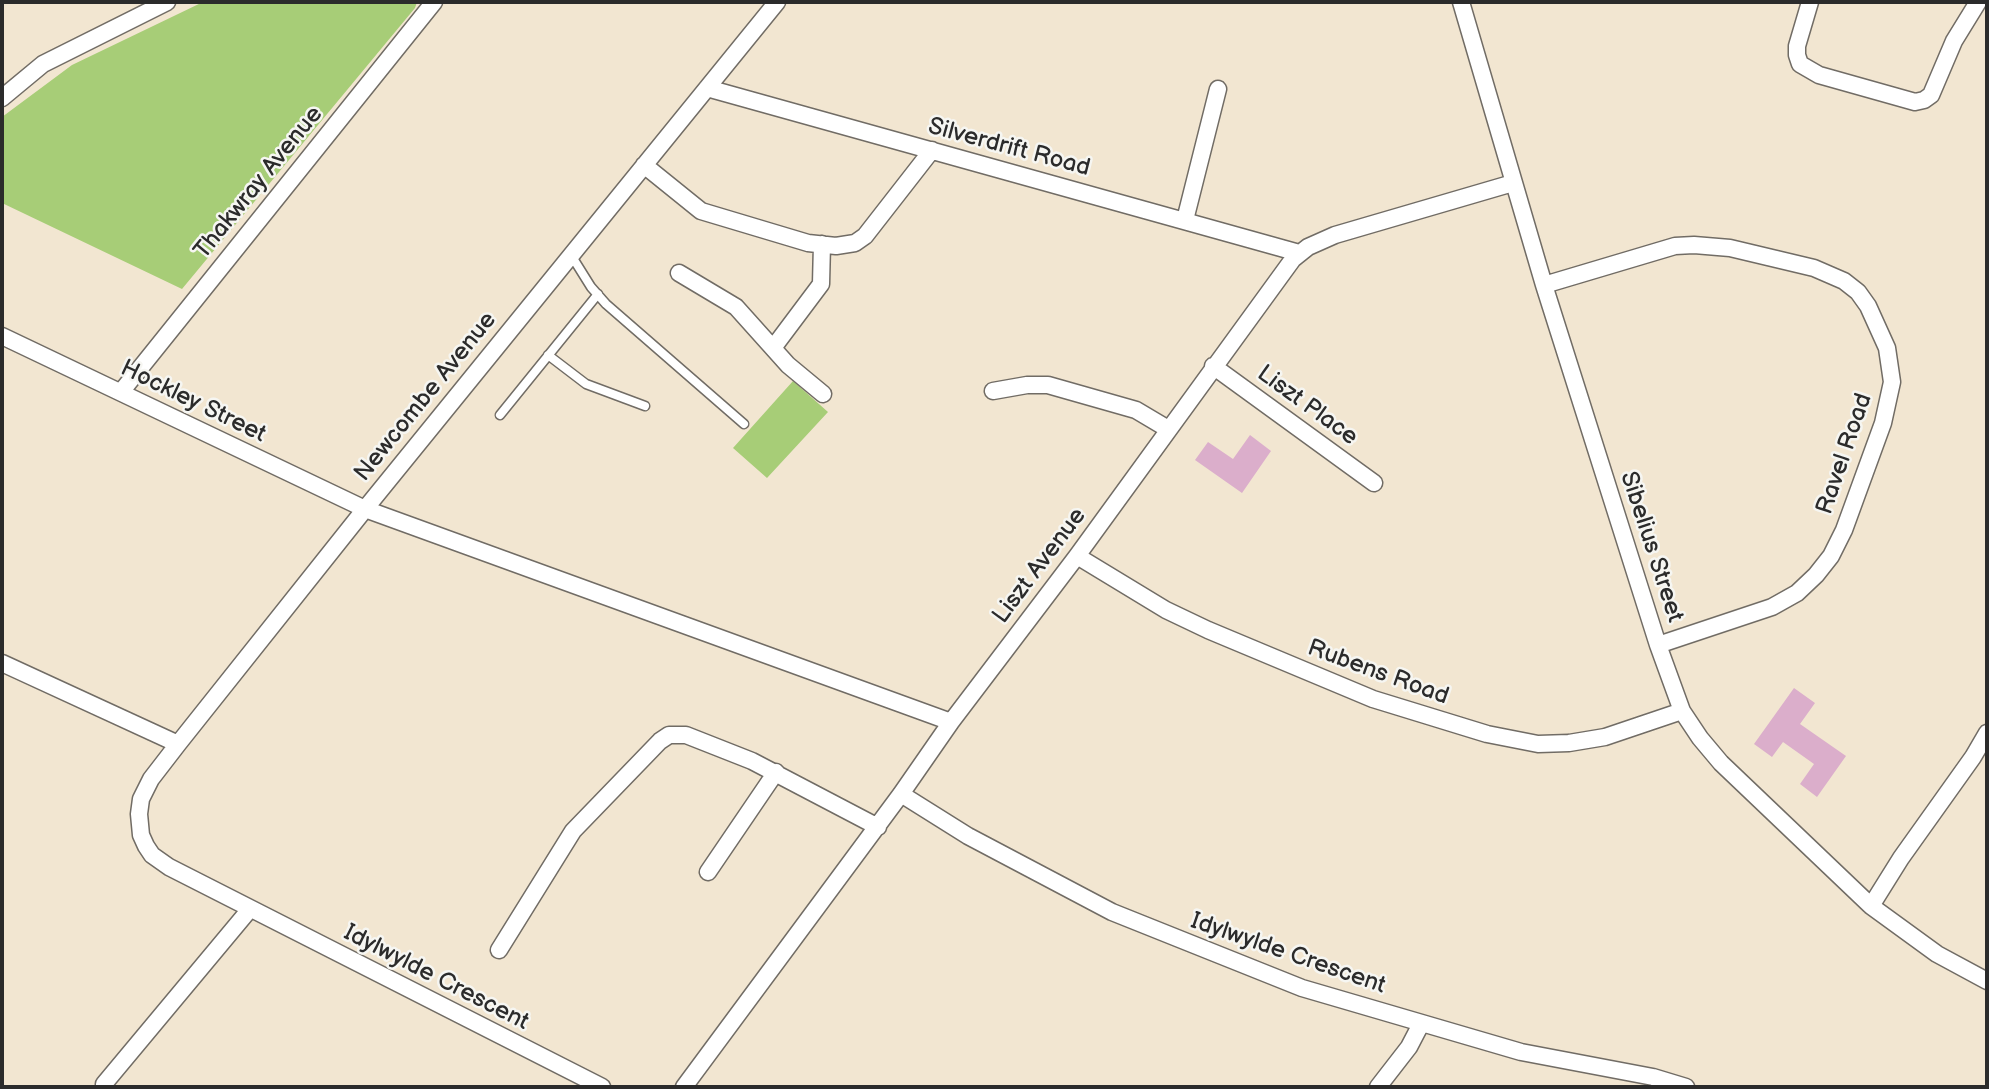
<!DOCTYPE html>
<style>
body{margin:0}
#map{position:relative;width:1989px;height:1089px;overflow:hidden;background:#f2e6d1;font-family:"Balsamiq Sans",sans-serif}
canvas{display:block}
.frame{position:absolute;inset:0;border:4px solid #2b2b2b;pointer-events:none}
</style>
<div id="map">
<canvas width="1989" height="1089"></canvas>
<div class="frame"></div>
</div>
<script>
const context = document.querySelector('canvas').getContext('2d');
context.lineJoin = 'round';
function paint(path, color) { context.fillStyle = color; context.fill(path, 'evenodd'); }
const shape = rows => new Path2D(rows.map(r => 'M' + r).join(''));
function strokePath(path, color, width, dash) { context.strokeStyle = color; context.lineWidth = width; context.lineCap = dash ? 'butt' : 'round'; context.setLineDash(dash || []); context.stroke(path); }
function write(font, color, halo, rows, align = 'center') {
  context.font = font + ' "Balsamiq Sans",sans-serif'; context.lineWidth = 5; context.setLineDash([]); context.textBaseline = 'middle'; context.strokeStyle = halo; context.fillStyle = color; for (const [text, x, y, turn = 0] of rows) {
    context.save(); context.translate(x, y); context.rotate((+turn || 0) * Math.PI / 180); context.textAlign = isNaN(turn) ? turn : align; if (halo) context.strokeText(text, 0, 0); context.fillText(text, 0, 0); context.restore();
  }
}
paint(shape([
 [203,2,417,2,415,8,182,289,2,203,2,117,72,65],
 [793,381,828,412,767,478,733,448]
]), '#a7cd77');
paint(shape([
 [1250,435,1271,451,1242,493,1195,460,1208,442,1233,459],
 [1794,688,1815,703,1800,724,1846,756,1817,797,1800,784,1814,764,1783,742,1772,757,1754,744]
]), '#dbaecb');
const service = shape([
 [571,255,591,287,606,304,744,424],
 [548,355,586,384,645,406],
 [500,415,598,294]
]);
const minor = shape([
 [1461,2,1544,285,1658,645,1682,711,1700,738,1721,763,1871,906,1937,954,1987,981],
 [1810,2,1797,46,1797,55,1800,64,1819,75,1915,102,1924,100,1931,95,1954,41,1978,2],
 [707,88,1299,253],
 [2,98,43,64,167,2],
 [644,165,701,211,808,243,836,246,855,243,865,236,932,150],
 [1185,220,1218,89],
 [679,273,736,307,788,365,823,394],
 [1544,285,1675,246,1694,245,1730,248,1814,268,1844,281,1858,292,1868,306,1887,348,1892,382,1883,423,1844,530,1831,556,1816,575,1797,593,1772,607,1658,645],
 [2,336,365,509,951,722],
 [773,348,821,284,822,244],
 [1213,366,1374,483],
 [993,391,1027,385,1048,385,1136,410,1168,429],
 [121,392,434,2],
 [1077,556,1166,610,1208,630,1373,699,1487,734,1538,744,1569,743,1605,737,1682,711],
 [2,663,178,744],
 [901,794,968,836,1112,912,1302,988,1521,1052,1653,1077,1686,1087],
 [708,872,776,772],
 [1871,906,1901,858,1973,757,1987,733],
 [499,950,573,831,660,741,669,735,686,735,752,761,878,827],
 [104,1084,250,909],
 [602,1087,169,867,152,855,146,846,141,835,139,814,141,799,151,779,178,744,365,509,777,2],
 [684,1087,901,794,951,722,1077,556,1293,259,1308,247,1335,235,1513,183],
 [1378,1087,1409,1047,1421,1024]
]);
strokePath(service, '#716c65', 11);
strokePath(minor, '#716c65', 19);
strokePath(service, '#fff', 8);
strokePath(minor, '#fff', 16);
write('24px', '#2b2b2b', '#f6f6f2', [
 ["Silverdrift Road",1009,148,15],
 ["Thakwray Avenue",259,183,-51],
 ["Newcombe Avenue",426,397,-51],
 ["Hockley Street",193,402,26],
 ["Liszt Place",1307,406,36],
 ["Ravel Road",1845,454,-71],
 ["Sibelius Street",1651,547,72],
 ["Liszt Avenue",1040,566,-53],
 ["Rubens Road",1378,673,20],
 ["Idylwylde Crescent",1288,954,19],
 ["Idylwylde Crescent",436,978,27]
]);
</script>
